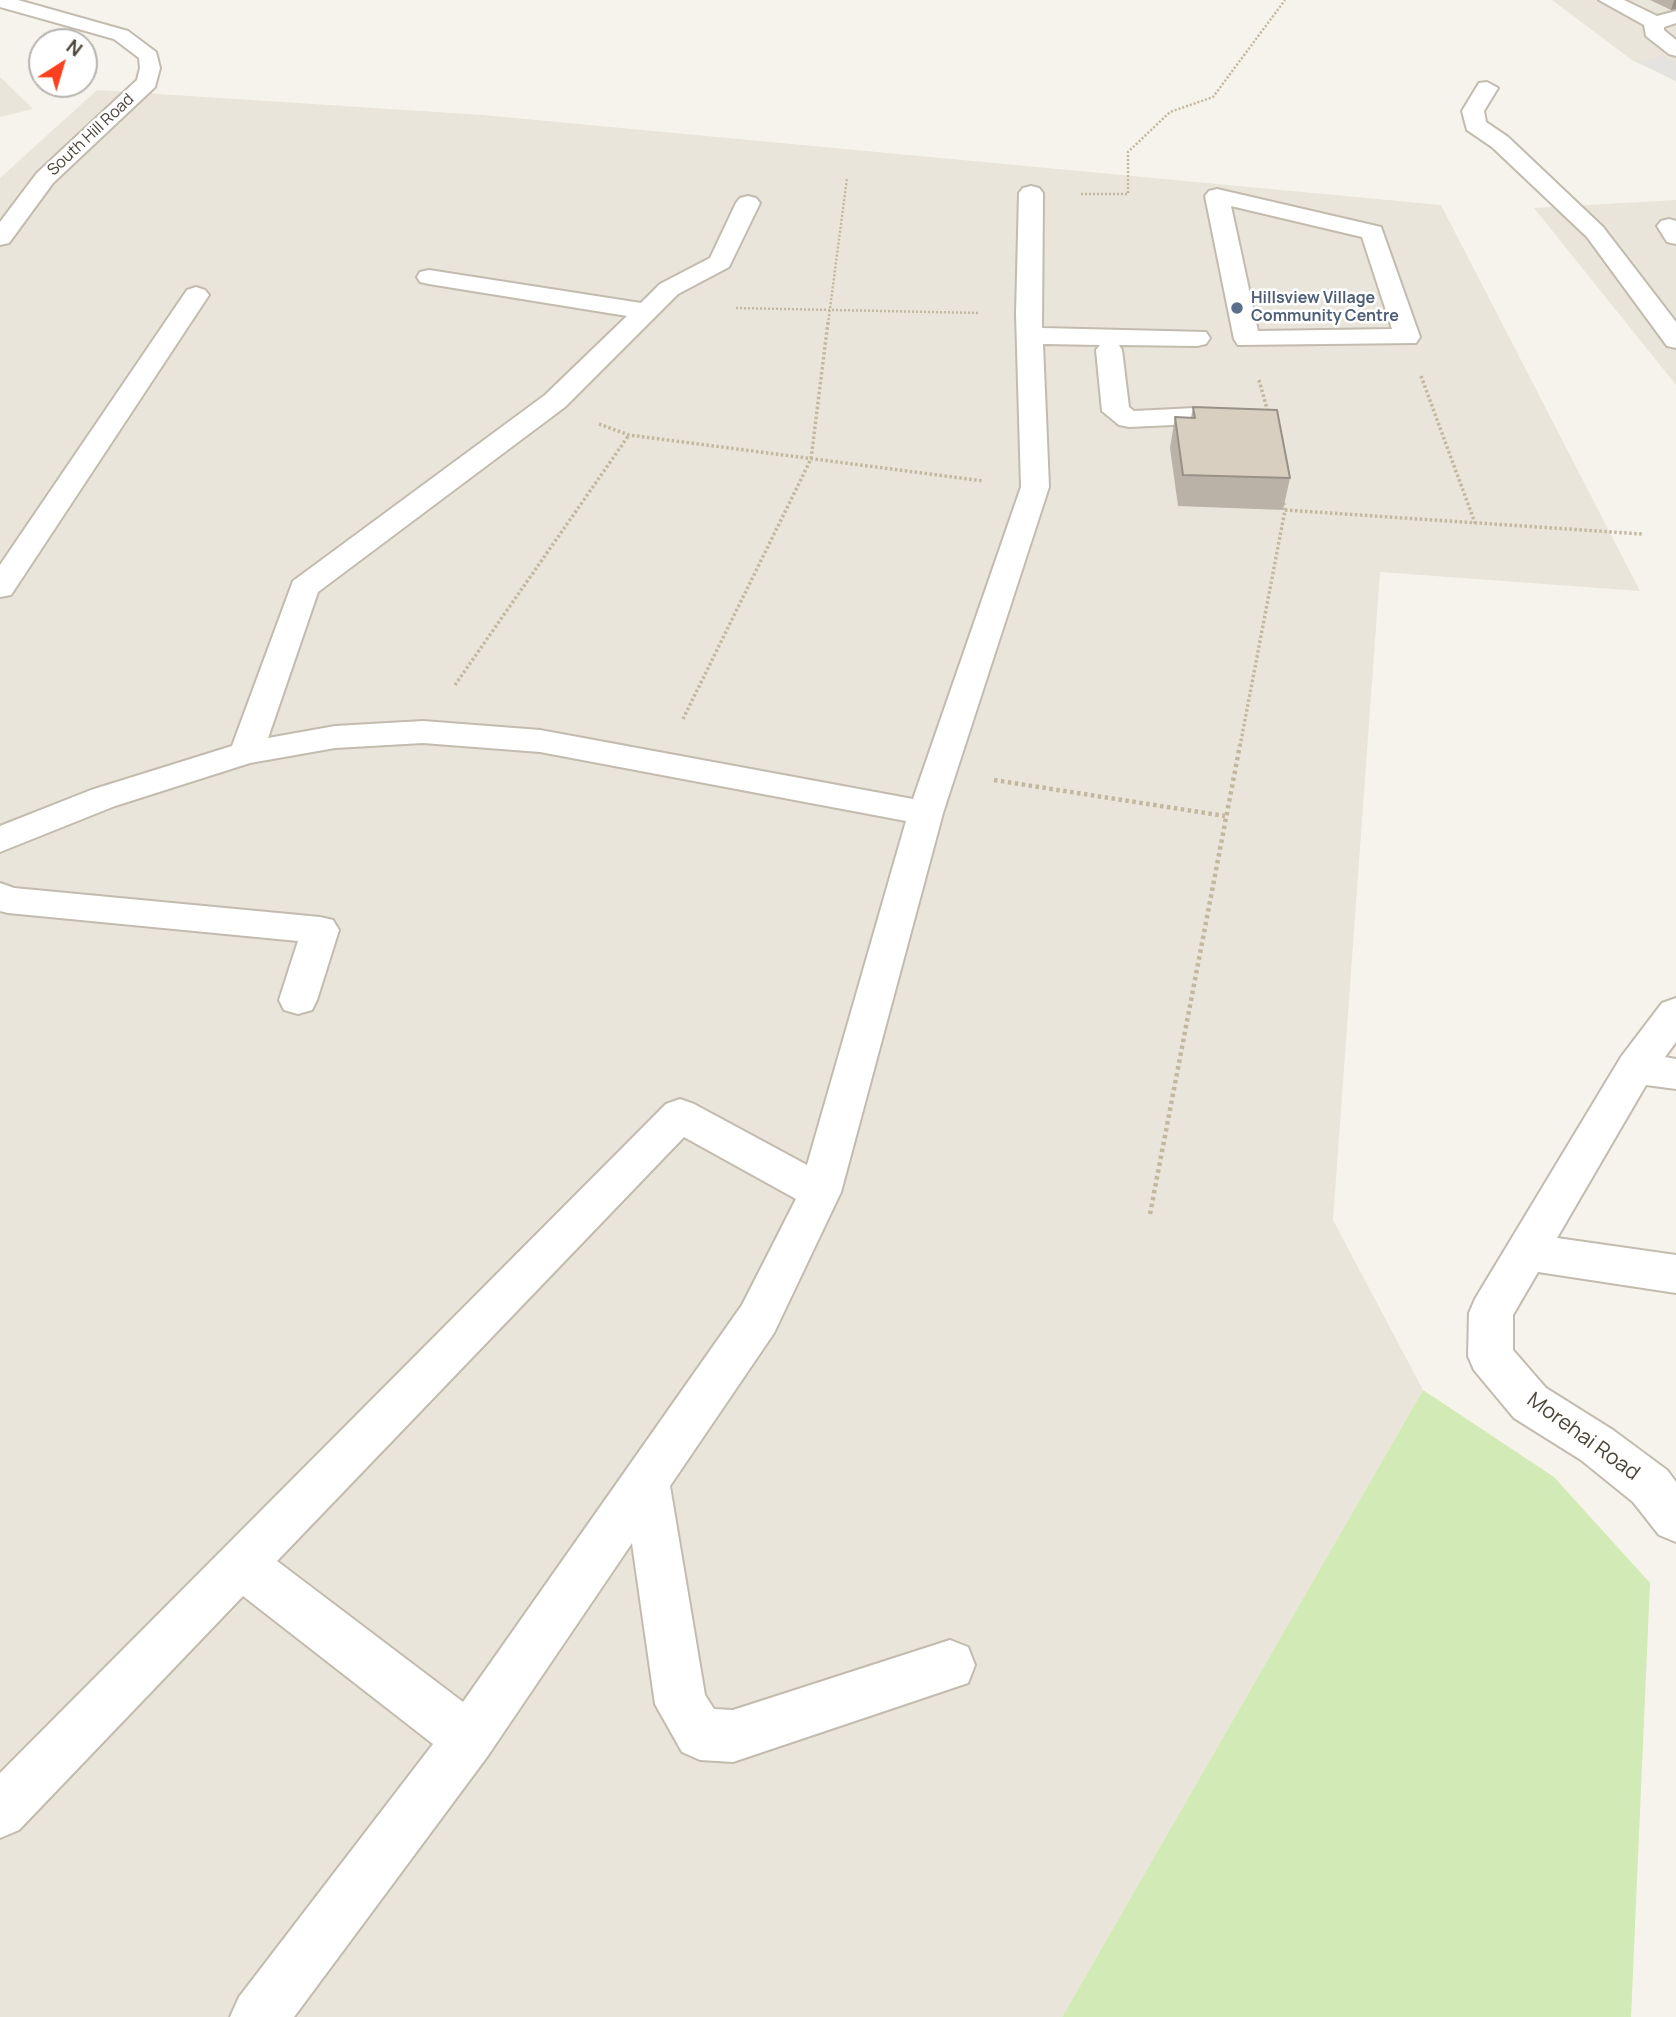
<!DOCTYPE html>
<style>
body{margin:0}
#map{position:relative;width:1676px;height:2017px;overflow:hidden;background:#f6f3ec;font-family:Manrope,sans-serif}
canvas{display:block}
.north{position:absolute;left:28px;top:28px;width:70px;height:70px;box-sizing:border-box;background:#fff;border:2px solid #b7b4b0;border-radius:50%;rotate:37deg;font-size:19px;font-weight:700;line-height:28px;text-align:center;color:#4b4439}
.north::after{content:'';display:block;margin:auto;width:24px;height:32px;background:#fc3f1d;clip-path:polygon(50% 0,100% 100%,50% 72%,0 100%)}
</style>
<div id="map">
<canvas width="1676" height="2017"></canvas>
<div class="north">N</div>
</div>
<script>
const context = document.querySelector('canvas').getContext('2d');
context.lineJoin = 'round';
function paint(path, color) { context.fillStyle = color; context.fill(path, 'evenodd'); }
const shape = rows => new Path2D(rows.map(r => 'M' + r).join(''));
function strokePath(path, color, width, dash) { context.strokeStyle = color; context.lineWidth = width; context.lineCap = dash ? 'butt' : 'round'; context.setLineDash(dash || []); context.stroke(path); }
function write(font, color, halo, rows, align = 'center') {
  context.font = font + ' Manrope,sans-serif'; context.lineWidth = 5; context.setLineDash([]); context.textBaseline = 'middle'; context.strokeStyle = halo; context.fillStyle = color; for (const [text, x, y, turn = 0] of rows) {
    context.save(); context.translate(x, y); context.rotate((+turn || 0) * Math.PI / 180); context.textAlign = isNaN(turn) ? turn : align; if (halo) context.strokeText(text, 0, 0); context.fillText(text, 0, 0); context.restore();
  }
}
paint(shape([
 [1552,0,1676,0,1676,81,1632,60],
 [0,77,33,109,0,117],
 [97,90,483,115,1441,205,1640,591,1380,572,1333,1220,1423,1390,1062,2017,0,2017,0,178],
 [1676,200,1676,385,1534,208]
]), '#eae5da');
paint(shape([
 [1423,1390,1554,1477,1650,1583,1631,2017,1062,2017]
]), '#d2eab5');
paint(shape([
 [1662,56,1676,63,1676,81,1637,62]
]), '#e5e3e0');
const minor = shape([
 [0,0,18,0,128,31,156,52,160,68,155,87,53,183,9,243,0,245,0,222,37,173,137,80,140,68,139,58,114,39,0,7,0,0],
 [1599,0,1624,0,1657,16,1676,11,1676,23,1664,27,1664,30,1676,40,1676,56,1669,54,1646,36,1644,25,1599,0],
 [1487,82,1498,88,1484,111,1486,122,1508,137,1603,227,1676,322,1676,348,1667,346,1587,237,1492,147,1467,130,1462,111,1479,83,1487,82],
 [1031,186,1039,188,1043,193,1042,328,1206,332,1210,338,1206,344,1197,346,1119,345,1122,350,1129,407,1134,411,1195,408,1205,410,1209,416,1205,422,1195,424,1129,427,1119,425,1102,411,1096,350,1100,345,1043,344,1049,487,943,813,841,1192,774,1333,670,1486,705,1695,714,1709,733,1710,950,1640,968,1647,975,1665,968,1683,733,1762,700,1760,682,1752,655,1704,632,1543,487,1757,294,2017,230,2017,239,1997,433,1744,243,1596,19,1830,0,1838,0,1773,666,1104,680,1099,694,1104,807,1165,906,821,540,752,423,743,335,748,250,763,115,806,0,852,0,826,91,790,232,746,293,581,545,395,627,316,429,284,420,282,417,277,420,272,429,270,641,303,660,284,710,258,736,203,740,198,748,196,756,198,760,203,729,267,678,294,565,407,318,592,268,738,335,726,423,721,540,730,913,799,1021,487,1016,314,1019,193,1023,188,1031,186],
 [684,1137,796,1199,742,1305,463,1702,277,1561,684,1137],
 [1217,189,1381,227,1420,337,1416,343,1238,345,1234,339,1205,196,1209,191,1217,189],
 [1231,206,1362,237,1392,329,1258,331,1231,206],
 [1669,219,1676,221,1676,244,1667,242,1657,226,1661,221,1669,219],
 [196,287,205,290,209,295,11,595,0,597,0,565,187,290,196,287],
 [0,883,14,888,320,917,333,920,339,930,317,1000,312,1010,298,1014,284,1010,279,1000,298,941,8,913,0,911,0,883],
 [1676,998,1676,1042,1665,1057,1676,1059,1676,1089,1646,1085,1557,1238,1676,1255,1676,1293,1538,1272,1513,1315,1513,1350,1546,1388,1613,1430,1667,1470,1676,1482,1676,1542,1659,1535,1633,1502,1581,1460,1514,1418,1474,1370,1468,1356,1469,1313,1475,1299,1621,1057,1662,1003,1676,998]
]);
strokePath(minor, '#c2bbae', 4);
strokePath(shape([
 [1081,194,1128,194,1128,152,1170,112,1213,97,1285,0],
 [736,308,980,313],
 [828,324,847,178]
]), '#c4b79f', 2.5, [2, 2]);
strokePath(shape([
 [1421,376,1475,523],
 [1259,380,1269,416],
 [599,424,629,435,984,481],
 [1285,510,1642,534],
 [455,685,629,435],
 [683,719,811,459,828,322],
 [1240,746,1285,510,1283,500]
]), '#c4b79f', 3.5, [2.5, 2.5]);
strokePath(shape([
 [994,780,1225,816],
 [1150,1214,1240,745]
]), '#c4b79f', 4.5, [3.5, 3.5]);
paint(minor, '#fff');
paint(shape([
 [1650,0,1676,0,1676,9,1671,10],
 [1193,407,1290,478,1283,510,1178,506,1170,448,1175,417,1191,418]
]), '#bab2a6');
paint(shape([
 [1674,0,1676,0,1676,9,1671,10]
]), '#979187');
const building = shape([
 [1193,407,1277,410,1290,478,1183,475,1175,417,1195,418,1193,407]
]);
paint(building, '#d8cfc1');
strokePath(building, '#979187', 2);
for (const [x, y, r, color] of [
 [1237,308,7,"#5c6f8a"]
]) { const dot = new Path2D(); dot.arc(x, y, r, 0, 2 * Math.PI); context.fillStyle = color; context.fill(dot); strokePath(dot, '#fff', 2.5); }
write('16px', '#4b4439', '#fff', [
 ["South Hill Road",91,135,-43]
]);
write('bold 16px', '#4e5e75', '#fff', [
 ["Hillsview Village",1251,299],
 ["Community Centre",1251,317]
], 'left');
write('21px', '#4b4439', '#fff', [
 ["Morehai Road",1583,1437,36]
]);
</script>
